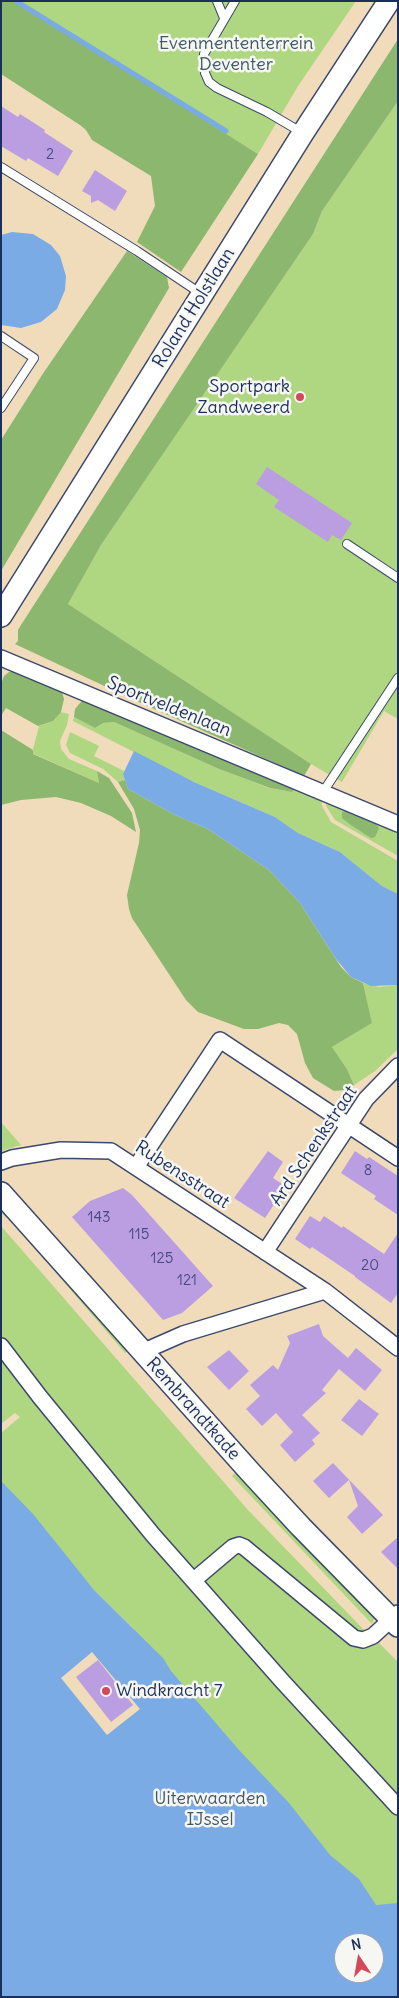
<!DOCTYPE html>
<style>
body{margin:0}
#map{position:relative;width:399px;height:1998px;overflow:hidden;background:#f0dcba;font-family:Delius,sans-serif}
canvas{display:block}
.frame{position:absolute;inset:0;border:2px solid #1b2f5e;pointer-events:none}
.north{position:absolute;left:334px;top:1933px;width:50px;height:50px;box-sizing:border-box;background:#f6f6f2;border:1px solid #9ea6b7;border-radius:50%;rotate:348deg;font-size:14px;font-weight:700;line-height:20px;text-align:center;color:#1b2f5e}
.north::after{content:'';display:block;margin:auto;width:18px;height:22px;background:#d1495b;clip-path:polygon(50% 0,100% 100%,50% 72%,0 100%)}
</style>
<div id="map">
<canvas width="399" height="1998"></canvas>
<div class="frame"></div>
<div class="north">N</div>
</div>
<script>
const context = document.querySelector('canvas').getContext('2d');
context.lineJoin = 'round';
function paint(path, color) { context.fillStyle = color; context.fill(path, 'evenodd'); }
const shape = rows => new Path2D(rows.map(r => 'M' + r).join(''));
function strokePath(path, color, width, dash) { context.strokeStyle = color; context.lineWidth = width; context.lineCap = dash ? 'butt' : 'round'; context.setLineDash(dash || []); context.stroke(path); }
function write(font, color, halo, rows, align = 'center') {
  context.font = font + ' Delius,sans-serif'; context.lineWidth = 5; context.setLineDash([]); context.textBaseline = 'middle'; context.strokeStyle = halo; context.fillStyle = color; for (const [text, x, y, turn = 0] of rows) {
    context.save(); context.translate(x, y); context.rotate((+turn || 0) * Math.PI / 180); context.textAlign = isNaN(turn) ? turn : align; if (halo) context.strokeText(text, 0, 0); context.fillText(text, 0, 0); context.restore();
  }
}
paint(shape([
 [16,1,356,1,298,86,258,154],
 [398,101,398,719,384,711,342,782,311,764,68,604,101,545,313,234,322,211],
 [60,712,69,714,67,725,60,741,61,749,69,759,97,771,99,783,32,753,39,726,53,721],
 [74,717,95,728,103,723,114,722,219,769,269,788,292,792,297,786,321,797,322,806,331,822,398,861,398,894,382,886,340,852,298,833,275,817,185,778,73,721],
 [70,732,99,746,94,756,124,771,123,774,125,780,118,782,103,769,70,753,66,745],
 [327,800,398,830,398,856,335,820,326,806],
 [363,983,379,987,398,985,398,1049,375,1071,354,1085,347,1069,332,1047,372,1023],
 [1,1122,21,1145,1,1151],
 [1,1204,130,1349,125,1353,8,1217,6,1218,1,1212],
 [1,1226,248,1510,365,1631,376,1645,379,1643,398,1662,398,1997,1,1997,134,1629,94,1590,1,1481,1,1433,20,1417,15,1413,1,1424],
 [344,1943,374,1943,374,1973,344,1973],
 [236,1472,375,1616,372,1624,232,1476]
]), '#afd680');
paint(shape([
 [1,1,16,1,258,154,181,272,137,242,155,206,151,176,92,140,86,130,80,125,1,74],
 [398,39,398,101,322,211,313,234,101,545,68,604,311,764,304,776,132,699,15,644,18,641,18,630,21,625],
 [127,251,167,277,169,288,1,571,1,440,42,375],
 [16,671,61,688,64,699,61,712,53,721,38,726,6,708,1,716,1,684,4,676,9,672],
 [85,697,297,786,292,792,270,788,219,769,114,722,103,723,95,728,74,717,75,709],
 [1,730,33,750,33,754,99,783,97,771,109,778,132,813,136,832,111,816,81,803,56,797,21,800,1,805],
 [125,780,128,789,175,815,208,829,269,870,300,903,341,967,351,977,363,983,372,1023,332,1047,347,1069,354,1085,345,1090,334,1091,313,1078,305,1063,297,1034,288,1025,279,1023,258,1029,244,1029,198,1012,186,1000,132,918,129,909,127,895,139,843,140,830,134,809,118,782],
 [346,811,375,823,379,828,375,837,371,838,351,825,342,818,342,812]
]), '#8bb76e');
paint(shape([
 [12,232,33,234,51,245,60,256,66,276,65,290,57,309,41,322,21,328,1,325,1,235],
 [134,751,194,782,275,817,298,833,340,852,382,886,398,894,398,985,371,986,351,977,336,959,300,903,269,870,208,829,175,815,128,789,123,774],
 [1,1481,33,1514,94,1590,163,1658,171,1671,239,1750,289,1803,330,1855,359,1879,376,1905,398,1903,398,1997,1,1997],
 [344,1943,374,1943,374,1973,344,1973]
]), '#7babe5');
paint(shape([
 [92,1652,140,1709,107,1735,61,1678]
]), '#f0dcba');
strokePath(shape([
 [16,1,226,131]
]), '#7babe5', 5);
paint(shape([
 [1,106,18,117,20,114,45,130,44,132,73,151,58,176,28,158,26,161,1,146],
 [95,170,127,191,115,211,98,200,91,203,91,196,82,191],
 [267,467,352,523,341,540,332,535,328,542,274,507,279,500,256,484],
 [268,1151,283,1162,273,1178,282,1184,271,1201,275,1203,265,1218,234,1198],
 [355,1151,367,1159,369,1157,398,1176,398,1215,374,1199,376,1196,341,1173],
 [123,1188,132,1195,213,1286,182,1313,163,1320,72,1217,90,1201],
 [310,1216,320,1222,324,1216,342,1228,343,1226,384,1254,398,1233,398,1293,391,1303,355,1277,355,1276,312,1247,310,1249,295,1239],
 [319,1324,323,1336,348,1358,356,1348,382,1370,365,1391,339,1369,322,1390,326,1393,302,1415,320,1433,312,1440,315,1444,295,1462,280,1445,293,1432,276,1413,262,1426,246,1409,260,1396,250,1385,273,1365,278,1370,290,1343,287,1336],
 [229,1350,249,1371,229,1390,207,1367],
 [359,1399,379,1414,362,1436,341,1420],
 [333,1463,383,1515,362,1534,347,1517,358,1506,349,1480,329,1498,313,1481],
 [398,1537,398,1569,381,1552],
 [98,1660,133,1705,111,1722,76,1677]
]), '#bb9de2');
const lane = shape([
 [217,1,224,18],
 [235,1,204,54,205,73,209,82,217,88,267,112,301,132],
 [1,167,137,251,200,293],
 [1,336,34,358,1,408],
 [347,544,398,578],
 [323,792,398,678]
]);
const street = shape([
 [1,658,398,824],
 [1,1162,12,1158,61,1150,111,1151,325,1291,398,1348],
 [136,1167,220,1040,398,1158],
 [265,1252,366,1099,398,1066],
 [1,1346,40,1397,153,1535,283,1682,398,1807],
 [142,1352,183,1334,325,1291],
 [194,1580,233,1547,239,1545,244,1547,354,1638,363,1640,373,1636,398,1613]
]);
const secondary = shape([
 [1,616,303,133,389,1],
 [1,1193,251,1473,301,1527,398,1626]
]);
strokePath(lane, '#3b496c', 10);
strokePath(street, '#3b496c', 18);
strokePath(secondary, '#3b496c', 24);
strokePath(lane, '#fff', 8);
strokePath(street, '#fff', 15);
strokePath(secondary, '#fff', 21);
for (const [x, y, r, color] of [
 [300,397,5,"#d1495b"],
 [106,1691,5,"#d1495b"]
]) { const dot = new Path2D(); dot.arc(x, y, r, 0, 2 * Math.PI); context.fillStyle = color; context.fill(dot); strokePath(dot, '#f6f6f2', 2); }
write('15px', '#434a7f', null, [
 ["2",50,155],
 ["8",368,1171],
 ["143",99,1218],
 ["115",139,1235],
 ["125",162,1259],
 ["20",370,1266],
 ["121",187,1281]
]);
write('18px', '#405966', '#f6f6f2', [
 ["Evenmententerrein",236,44],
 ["Deventer",236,65],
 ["Uiterwaarden",210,1799],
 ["IJssel",210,1820]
]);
write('18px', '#1b2f5e', '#f6f6f2', [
 ["Roland Holstlaan",194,308,-58],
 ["Sportveldenlaan",169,707,22],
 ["Ard Schenkstraat",314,1146,-56],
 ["Rubensstraat",182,1175,33],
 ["Rembrandtkade",193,1409,48]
]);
write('18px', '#1b2f5e', '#f6f6f2', [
 ["Sportpark",290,387],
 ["Zandweerd",290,408],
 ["Windkracht 7",116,1691,"left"]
], 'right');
</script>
